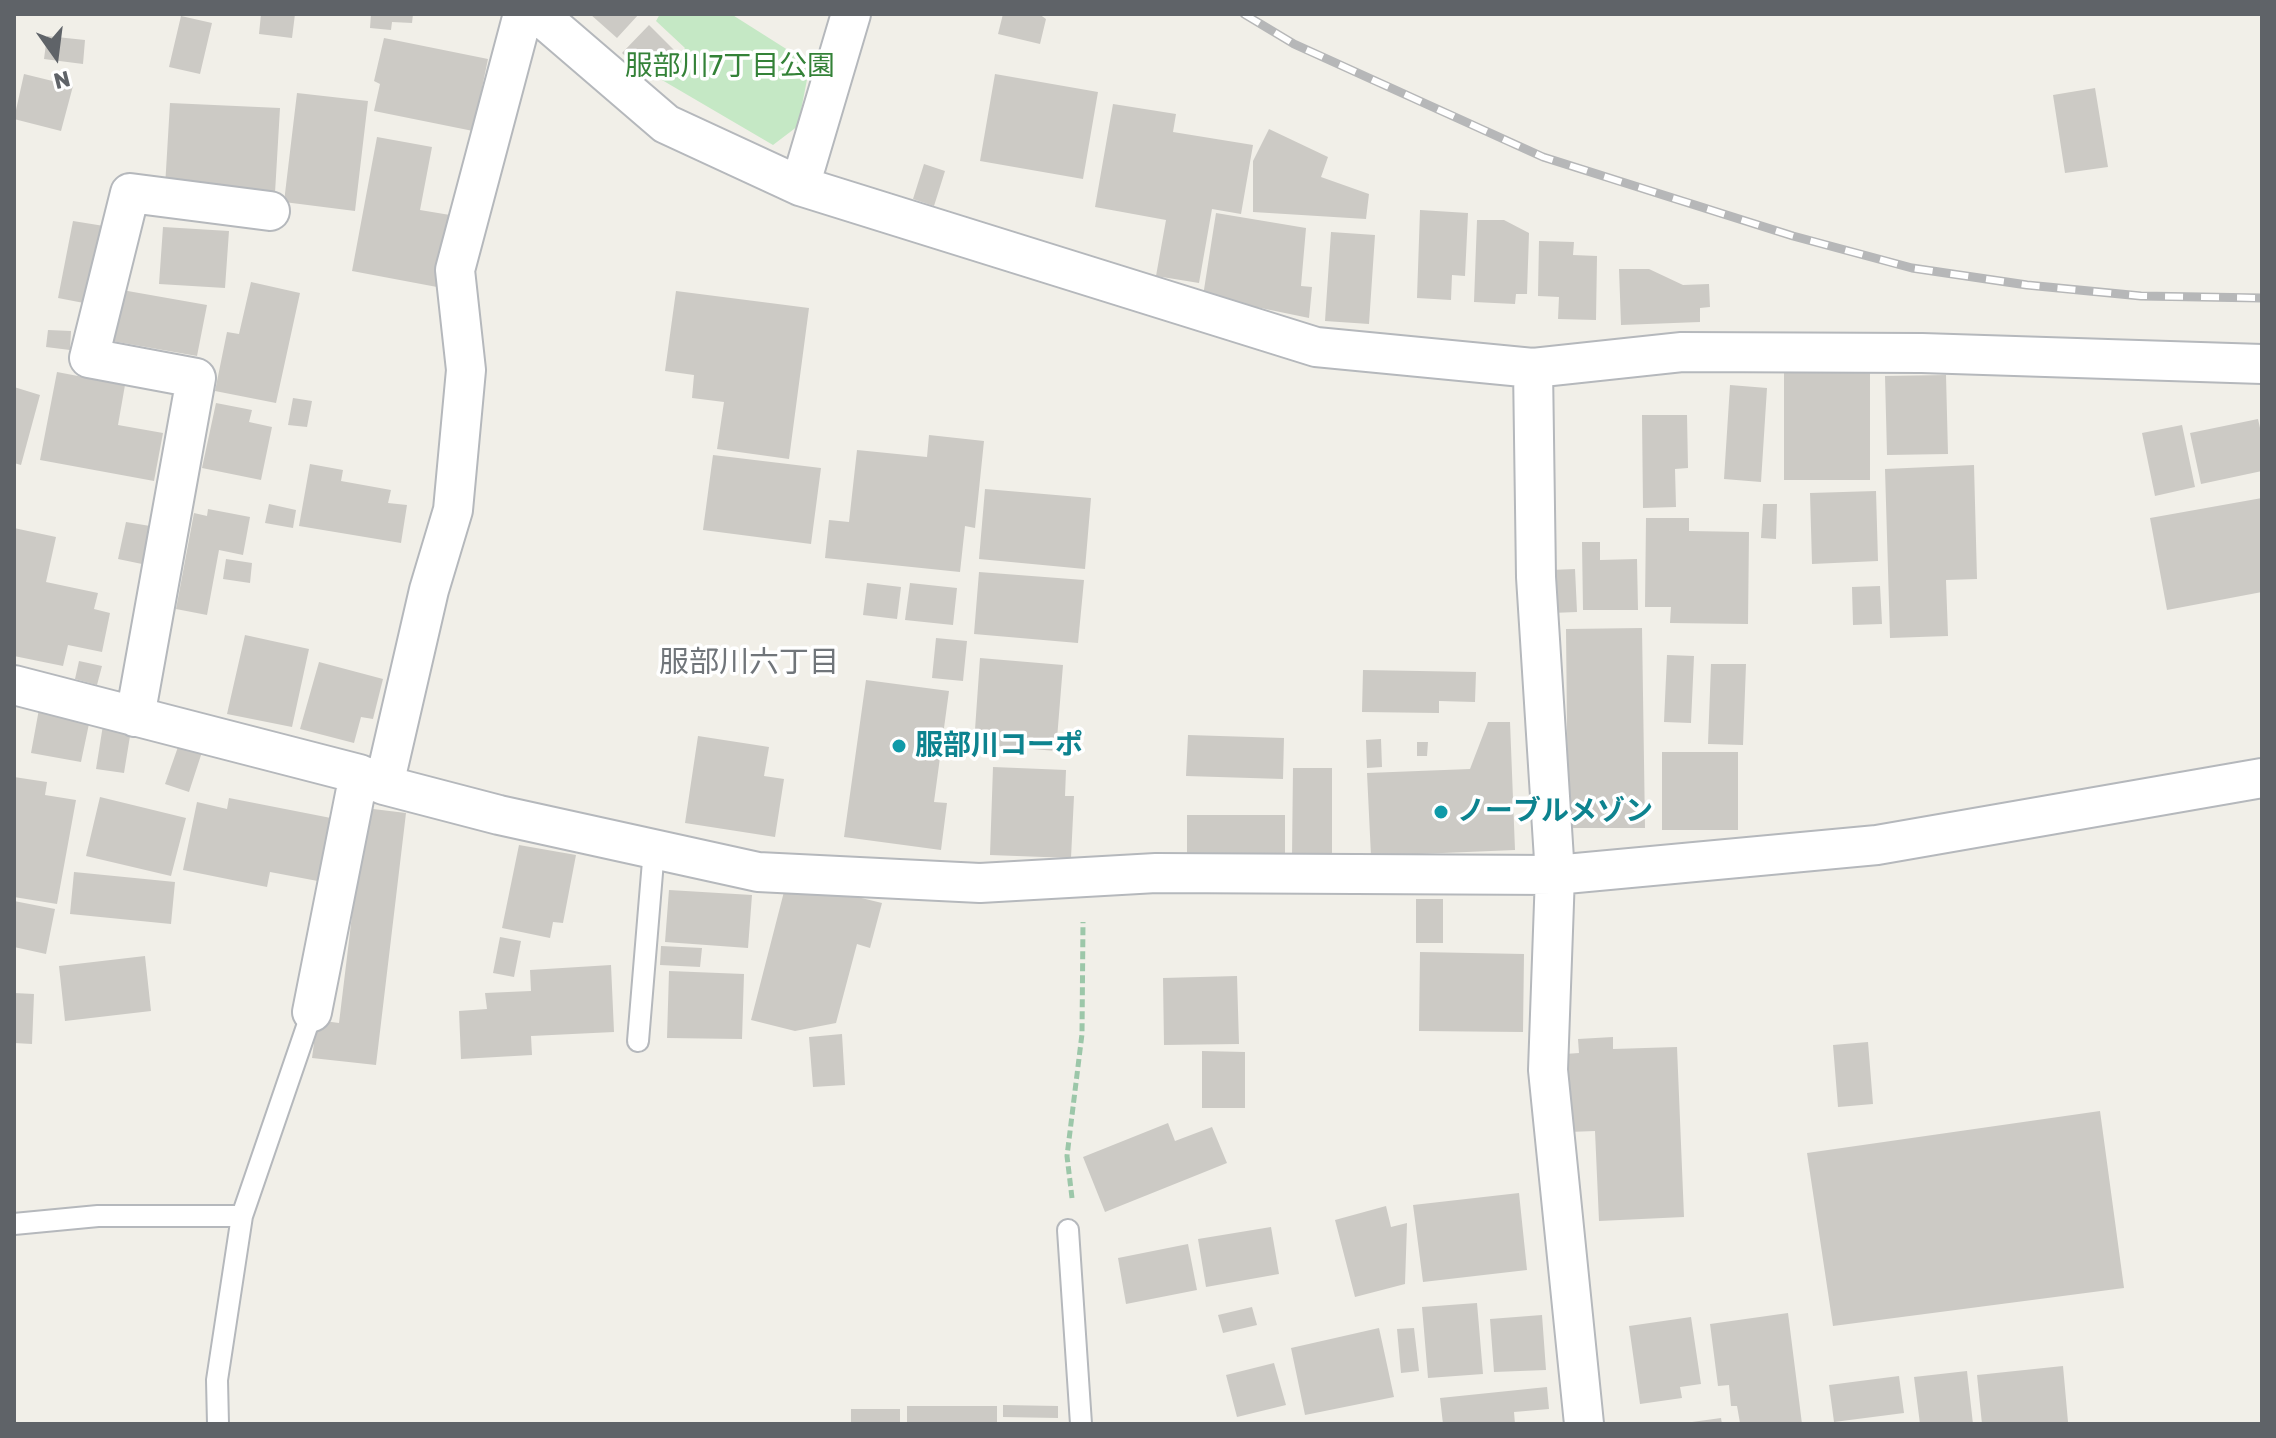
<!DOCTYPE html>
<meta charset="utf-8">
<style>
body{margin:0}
#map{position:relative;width:2276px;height:1438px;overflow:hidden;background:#f1efe8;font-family:Rubik,sans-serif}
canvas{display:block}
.frame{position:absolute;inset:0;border:16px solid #5f6368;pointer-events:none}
.north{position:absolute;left:16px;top:16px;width:80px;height:80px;-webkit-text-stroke:6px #fff;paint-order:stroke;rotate:166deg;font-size:22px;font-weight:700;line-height:32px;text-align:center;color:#5f6368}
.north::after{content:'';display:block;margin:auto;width:28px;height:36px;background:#5f6368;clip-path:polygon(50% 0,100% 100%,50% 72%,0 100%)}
</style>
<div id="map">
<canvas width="2276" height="1438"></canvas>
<div class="frame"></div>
<div class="north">N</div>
</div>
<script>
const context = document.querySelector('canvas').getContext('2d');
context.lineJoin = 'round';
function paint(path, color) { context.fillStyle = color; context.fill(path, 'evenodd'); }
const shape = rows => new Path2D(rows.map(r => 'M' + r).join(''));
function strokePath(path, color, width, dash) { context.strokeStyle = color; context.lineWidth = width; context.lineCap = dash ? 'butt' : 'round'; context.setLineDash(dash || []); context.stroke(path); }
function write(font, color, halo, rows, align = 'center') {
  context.font = font + ' Rubik,"Noto Sans JP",sans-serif'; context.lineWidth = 7; context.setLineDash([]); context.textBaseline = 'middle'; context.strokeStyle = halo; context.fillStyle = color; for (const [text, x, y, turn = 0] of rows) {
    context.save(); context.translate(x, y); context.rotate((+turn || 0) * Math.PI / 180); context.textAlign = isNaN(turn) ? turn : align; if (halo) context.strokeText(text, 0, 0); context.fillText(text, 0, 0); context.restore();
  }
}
paint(shape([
 [660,14,731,14,810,64,798,126,773,145,662,80,685,48,656,21]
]), '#c5e8c5');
paint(shape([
 [261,14,295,14,292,38,259,34],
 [371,14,413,14,412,23,392,22,391,30,370,28],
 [590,14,639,14,617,38],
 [1003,14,1039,14,1046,19,1040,44,998,34],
 [181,16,212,23,200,74,169,67],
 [649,25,675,51,649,78,622,53],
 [47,36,85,40,83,64,44,59],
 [384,38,488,59,473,131,374,111,380,84,374,81],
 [24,74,73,86,61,131,14,119],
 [995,74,1098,92,1083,179,980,161],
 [2095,88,2108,167,2065,173,2053,95],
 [297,93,368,101,355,211,284,202],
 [170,103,280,108,275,193,165,187],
 [1113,104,1176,114,1173,132,1253,145,1241,214,1212,209,1199,283,1156,276,1166,220,1095,207],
 [1269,129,1328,157,1321,177,1369,194,1366,219,1253,212,1253,161],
 [377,137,432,147,420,210,450,215,437,287,352,271],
 [924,164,945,171,934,206,913,199],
 [1420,210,1468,213,1465,276,1452,275,1451,300,1417,298],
 [1216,213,1306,228,1301,286,1312,287,1309,318,1203,296],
 [1477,220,1504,220,1529,233,1527,294,1516,294,1515,304,1474,302],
 [73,221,104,226,89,304,58,298],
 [163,227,229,231,225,288,159,284],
 [1331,232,1375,235,1369,324,1325,321],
 [1539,241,1574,242,1573,255,1597,256,1596,320,1558,319,1559,297,1538,296],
 [1619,269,1649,269,1683,285,1709,284,1710,307,1700,308,1700,322,1621,325],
 [251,282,300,293,276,403,215,391,227,332,239,334],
 [122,290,207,305,197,356,112,341],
 [676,291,809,308,789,459,717,449,724,402,692,398,694,375,665,371],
 [48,330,71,331,70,350,46,347],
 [1870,368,1870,480,1784,480,1784,369],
 [57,372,125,385,118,425,163,433,154,481,40,460],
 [1946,375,1948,454,1887,455,1885,376],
 [1730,385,1767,388,1761,482,1724,479],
 [14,387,40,395,21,465,14,463],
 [293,398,312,401,307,427,288,425],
 [216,403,252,410,249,422,272,427,261,480,202,468],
 [1642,415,1687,415,1688,468,1675,469,1676,507,1643,508],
 [2258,419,2262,437,2262,471,2201,484,2190,433],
 [2182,425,2195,487,2155,496,2142,433],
 [929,435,984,441,975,528,965,526,960,572,825,558,829,520,849,522,857,450,927,457],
 [713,455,821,468,811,544,703,530],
 [310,464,343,470,341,481,391,490,388,503,407,505,401,543,299,526],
 [1974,465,1977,579,1946,580,1948,636,1890,638,1885,469],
 [985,489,1091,498,1085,569,979,559],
 [1876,491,1878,561,1812,564,1810,493],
 [2262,498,2262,592,2167,610,2150,518],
 [269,504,296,510,293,528,265,523],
 [1763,504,1777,504,1776,539,1761,538],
 [208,509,250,517,243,555,219,550,207,615,176,609,194,513,207,516],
 [1646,518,1689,518,1689,531,1749,532,1748,624,1670,623,1671,607,1645,607],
 [126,522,150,526,142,564,118,559],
 [14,528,56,537,46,582,98,593,94,609,110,613,102,652,68,645,63,666,14,656],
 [1582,542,1600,542,1600,560,1637,559,1638,610,1583,610],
 [226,559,252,563,250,583,223,579],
 [1575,569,1577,612,1551,613,1550,570],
 [979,572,1084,580,1078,643,974,634],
 [867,583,901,587,897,619,863,615],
 [910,583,957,588,953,625,905,620],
 [1880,586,1882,624,1853,625,1852,587],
 [1642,628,1645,828,1568,828,1566,629],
 [245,635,309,649,292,727,227,714],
 [936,638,967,641,963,681,932,678],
 [1667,655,1694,656,1691,723,1664,722],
 [980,658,1063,665,1056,751,974,744],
 [79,661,102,666,97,685,75,679],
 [319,662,383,679,373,719,361,717,354,743,300,729],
 [1711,664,1746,664,1743,745,1708,744],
 [1363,670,1476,672,1475,702,1439,701,1439,713,1362,712],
 [866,680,949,691,934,802,947,803,941,850,844,837],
 [39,709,90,719,81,762,31,753],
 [1488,722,1510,722,1515,850,1371,856,1367,773,1470,769],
 [103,725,131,730,124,773,96,769],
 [1188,735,1284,738,1283,779,1186,776],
 [698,736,769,747,764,776,784,779,775,837,685,823],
 [1381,739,1382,767,1367,768,1366,740],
 [1417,742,1428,742,1427,756,1417,756],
 [179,744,202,752,189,792,165,784],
 [1662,752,1738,752,1738,830,1662,830],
 [993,767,1066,770,1065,796,1074,796,1071,858,990,855],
 [1293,768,1332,768,1332,858,1292,857],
 [14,777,47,782,45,795,76,800,57,904,14,897],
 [100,797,186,818,171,876,86,856],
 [229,798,336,819,323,882,270,872,267,887,183,870,197,802,227,809],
 [365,808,406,813,376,1065,312,1058,317,1020,339,1023],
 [1187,815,1285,815,1285,854,1187,853],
 [519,845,576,855,563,923,553,922,550,938,502,928],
 [74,872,175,882,171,924,70,914],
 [787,880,882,903,870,948,857,944,836,1023,795,1031,751,1020],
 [669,890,752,895,748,948,665,942],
 [1416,899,1443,899,1443,943,1416,943],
 [14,901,55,909,46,954,14,947],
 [500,937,521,941,514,977,493,973],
 [661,946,702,948,700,967,660,965],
 [1420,952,1524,954,1523,1032,1419,1031],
 [145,956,151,1011,65,1021,59,966],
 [611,965,614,1032,531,1036,532,1055,461,1059,459,1011,487,1009,485,993,531,991,530,970],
 [669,971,744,974,742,1039,667,1038],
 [1237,976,1239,1044,1164,1045,1163,978],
 [14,993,34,994,32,1044,14,1043],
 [842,1034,845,1085,813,1087,809,1037],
 [1613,1037,1613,1049,1677,1047,1684,1217,1599,1221,1595,1131,1568,1132,1565,1054,1579,1053,1578,1039],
 [1868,1042,1873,1104,1838,1107,1833,1045],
 [1202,1051,1245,1052,1245,1108,1202,1108],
 [2100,1111,2124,1288,1833,1326,1807,1153],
 [1168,1123,1175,1141,1212,1127,1227,1163,1105,1212,1083,1157],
 [1519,1193,1527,1270,1423,1282,1413,1205],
 [1386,1206,1391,1227,1407,1223,1405,1284,1355,1297,1335,1220],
 [1271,1227,1279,1274,1206,1287,1198,1239],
 [1188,1244,1197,1290,1126,1304,1118,1258],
 [1477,1303,1483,1374,1428,1378,1422,1307],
 [1252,1307,1257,1325,1223,1333,1218,1315],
 [1788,1313,1802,1424,1740,1423,1737,1406,1731,1406,1729,1385,1718,1386,1710,1324],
 [1542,1315,1546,1370,1494,1372,1490,1319],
 [1691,1317,1701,1384,1680,1387,1682,1398,1640,1404,1629,1326],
 [1379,1328,1394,1397,1305,1415,1291,1348],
 [1414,1328,1419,1371,1401,1373,1397,1329],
 [1274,1363,1286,1405,1237,1417,1226,1375],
 [2063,1366,2068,1422,1982,1424,1977,1375],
 [1967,1371,1973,1424,1920,1424,1914,1377],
 [1899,1376,1904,1413,1834,1422,1829,1385],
 [1547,1387,1549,1409,1514,1412,1515,1424,1443,1424,1440,1398],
 [1003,1405,1058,1406,1058,1418,1003,1417],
 [907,1406,997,1406,997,1424,907,1424],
 [851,1409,900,1409,900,1424,851,1424],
 [1721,1418,1722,1424,1692,1424,1692,1422]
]), '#cccac5');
const service = shape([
 [638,1041,654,849],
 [14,1224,98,1216,242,1216,312,1012],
 [1068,1230,1081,1424],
 [218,1424,217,1380,242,1216]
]);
const minor = shape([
 [538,14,666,124,800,186,1316,347,1533,368,1682,352,1922,353,2262,364],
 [800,186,851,14],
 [1533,368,1536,577,1555,875,1548,1070,1584,1424],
 [14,685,359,774,384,785,499,815,758,872,980,883,1156,873,1555,875,1877,845,2262,778],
 [135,717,196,378,89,358,130,193,270,211],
 [384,785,429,590,453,510,466,370,455,270,523,14],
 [312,1012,359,774]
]);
strokePath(service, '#b5b8bc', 24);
strokePath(minor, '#b5b8bc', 42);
strokePath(shape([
 [1072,1198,1067,1156,1082,1034,1083,922]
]), '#9cc7a9', 5, [8, 4]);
strokePath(service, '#fff', 20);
strokePath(minor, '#fff', 38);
const rail = shape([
 [1244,14,1294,44,1543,157,1793,236,1912,268,2027,285,2141,296,2262,298]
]);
strokePath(rail, '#b6b7b8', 9);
strokePath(rail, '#fff', 6, [18]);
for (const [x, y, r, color] of [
 [899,746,8,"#0f9aa8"],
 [1441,812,8,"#0f9aa8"]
]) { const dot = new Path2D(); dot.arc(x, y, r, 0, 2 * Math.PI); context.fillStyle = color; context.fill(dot); strokePath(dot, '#fff', 3); }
write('28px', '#348238', '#fff', [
 ["服部川7丁目公園",730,67]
]);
write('bold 28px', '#0d838f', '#fff', [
 ["服部川コーポ",915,746],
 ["ノーブルメゾン",1457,812]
], 'left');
write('30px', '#70757a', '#fff', [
 ["服部川六丁目",749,663]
]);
</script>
